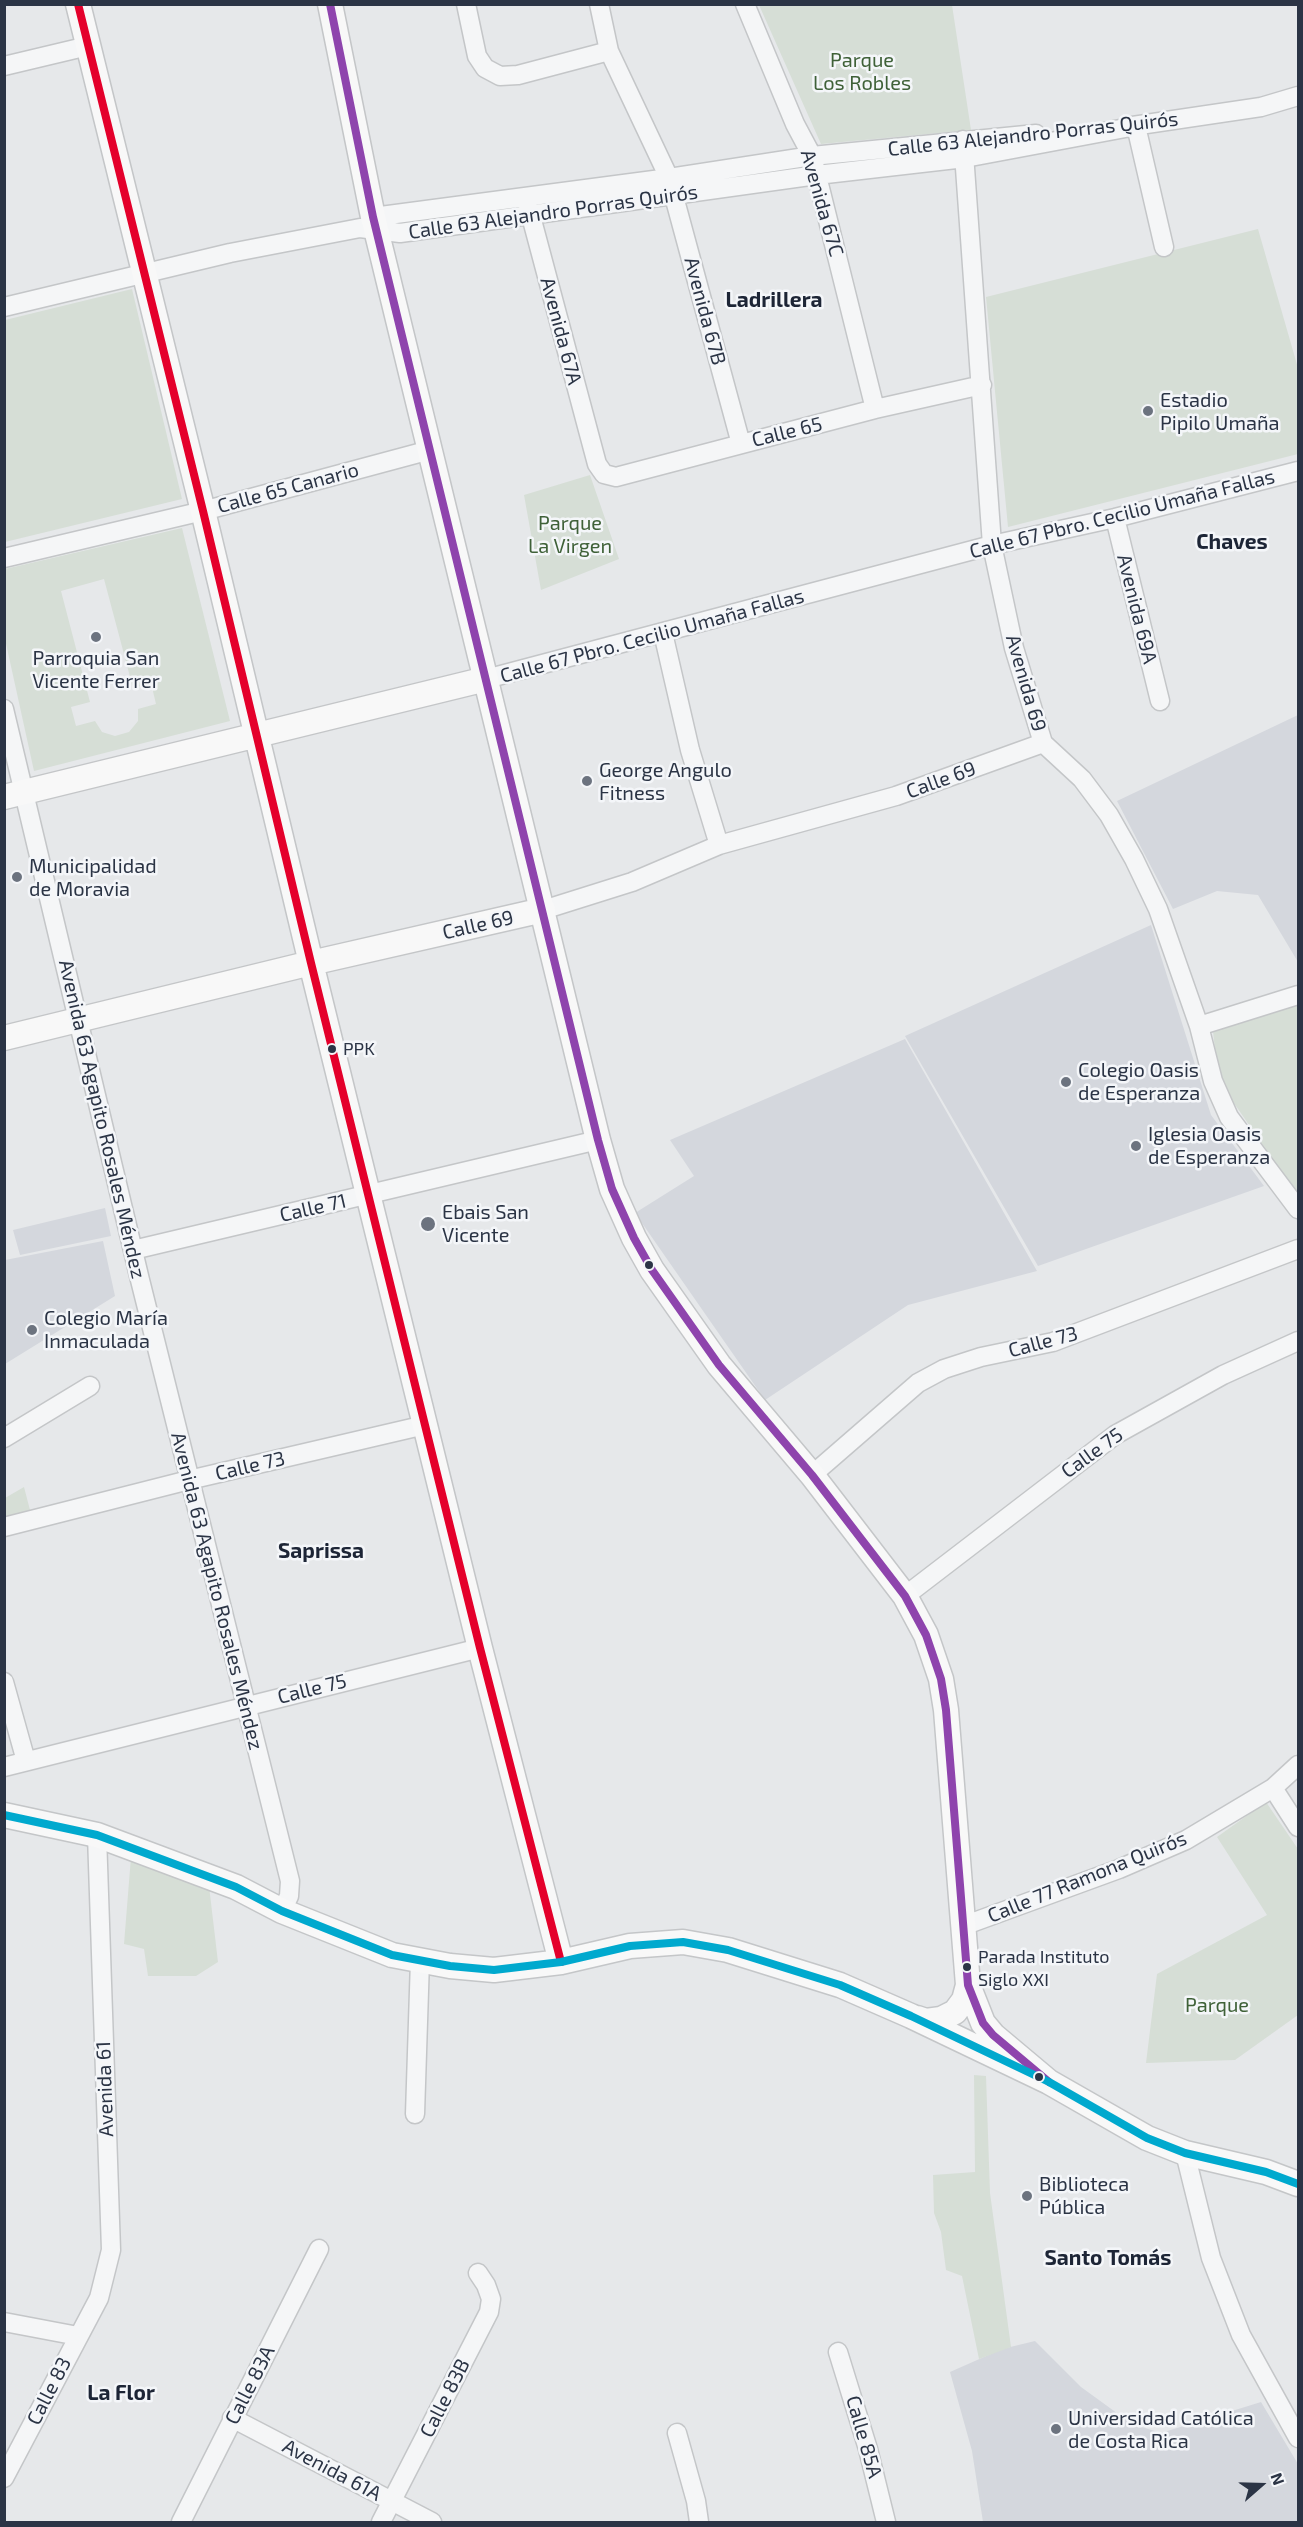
<!DOCTYPE html>
<meta charset="utf-8">
<style>
body{margin:0}
#map{position:relative;width:1303px;height:2527px;overflow:hidden;background:#e6e8ea;font-family:"Exo 2",sans-serif}
canvas{display:block}
.frame{position:absolute;inset:0;border:6px solid #2b3445;pointer-events:none}
.north{position:absolute;left:1231px;top:2455px;width:60px;height:60px;-webkit-text-stroke:4px #f4f6f9;paint-order:stroke;rotate:70deg;font-size:16px;font-weight:700;line-height:24px;text-align:center;color:#2b3445}
.north::after{content:'';display:block;margin:auto;width:21px;height:27px;background:#2b3445;clip-path:polygon(50% 0,100% 100%,50% 72%,0 100%)}
</style>
<div id="map">
<canvas width="1303" height="2527"></canvas>
<div class="frame"></div>
<div class="north">N</div>
</div>
<script>
const context = document.querySelector('canvas').getContext('2d');
context.lineJoin = 'round';
function paint(path, color) { context.fillStyle = color; context.fill(path, 'evenodd'); }
const shape = rows => new Path2D(rows.map(r => 'M' + r).join(''));
function strokePath(path, color, width, dash) { context.strokeStyle = color; context.lineWidth = width; context.lineCap = dash ? 'butt' : 'round'; context.setLineDash(dash || []); context.stroke(path); }
function write(font, color, halo, rows, align = 'center') {
  context.font = font + ' "Exo 2",sans-serif'; context.lineWidth = 5; context.setLineDash([]); context.textBaseline = 'middle'; context.strokeStyle = halo; context.fillStyle = color; for (const [text, x, y, turn = 0] of rows) {
    context.save(); context.translate(x, y); context.rotate((+turn || 0) * Math.PI / 180); context.textAlign = isNaN(turn) ? turn : align; if (halo) context.strokeText(text, 0, 0); context.fillText(text, 0, 0); context.restore();
  }
}
paint(shape([
 [1298,715,1298,962,1258,895,1217,891,1173,909,1117,801],
 [1151,925,1211,1115,1264,1186,1038,1266,905,1036],
 [905,1039,1037,1271,908,1305,765,1400,635,1213,694,1176,670,1140],
 [105,1208,111,1236,20,1255,13,1230],
 [103,1241,115,1296,5,1364,5,1260],
 [1035,2341,1081,2387,1132,2424,1161,2433,1261,2402,1298,2464,1298,2522,983,2522,972,2451,950,2372,1002,2349]
]), '#d4d7dd');
paint(shape([
 [759,5,952,5,971,130,821,144],
 [1258,229,1298,368,1298,454,1008,527,986,297],
 [132,289,182,499,5,542,5,320],
 [590,475,619,559,541,590,524,495],
 [182,528,230,721,34,771,5,639,5,569],
 [104,579,133,688,151,683,156,704,138,709,138,721,129,732,115,736,102,732,95,721,76,726,71,707,90,702,61,591],
 [1298,1003,1298,1196,1227,1093,1216,1060,1213,1031],
 [24,1487,30,1510,5,1517,5,1498],
 [1266,1802,1298,1849,1298,2015,1235,2060,1146,2063,1157,1974,1267,1915,1217,1837],
 [131,1857,209,1886,218,1962,196,1976,148,1976,144,1949,124,1944],
 [974,2075,986,2076,990,2193,1011,2347,979,2359,962,2276,946,2270,941,2232,934,2213,933,2175,975,2172]
]), '#d6ded6');
const street = shape([
 [466,4,477,56,485,68,500,76,518,75,609,51],
 [599,4,609,51,669,178,741,444],
 [745,4,795,124,812,156,875,409],
 [4,66,88,46],
 [1136,126,1164,247],
 [1126,127,1261,107,1298,96],
 [963,140,992,545,1014,648,1043,743,1082,779,1109,815,1134,859,1158,909,1199,1026,1213,1081,1229,1117,1298,1209],
 [528,205,597,464,604,474,616,477,875,409,982,385],
 [373,217,669,178,812,156,1036,134],
 [4,307,230,253,360,228,400,233,817,175,965,158,1136,126],
 [1115,518,1160,701],
 [4,558,203,511,430,450],
 [663,633,690,750,719,845],
 [486,679,992,545,1115,518,1298,471],
 [4,709,140,1280,290,1881,289,1896,282,1911],
 [543,910,632,882,719,845,896,796,1043,743],
 [1199,1026,1298,995],
 [133,1250,598,1140],
 [4,1438,90,1386],
 [812,1475,918,1383,944,1369,981,1357,1053,1342,1298,1249],
 [4,1527,189,1480,425,1425],
 [905,1596,1115,1435,1223,1375,1298,1341],
 [4,1682,26,1761],
 [4,1767,480,1648],
 [1273,1788,1298,1827],
 [963,1926,1119,1869,1186,1840,1273,1788,1298,1765],
 [415,2114,420,1960],
 [1185,2153,1211,2258,1241,2335,1298,2438],
 [4,2322,78,2336],
 [838,2352,868,2449,886,2522],
 [232,2418,432,2522],
 [677,2433,696,2501,699,2522],
 [4,2478,99,2298,111,2250,97,1835],
 [181,2522,319,2249],
 [381,2522,489,2312,491,2299,486,2285,478,2273]
]);
const secondary = shape([
 [78,4,203,511,311,963,480,1648,561,1962],
 [330,4,373,217,598,1140,612,1189,634,1238,652,1270,719,1365,812,1475,905,1596,926,1635,941,1679,946,1710,968,1985,983,2023,993,2035,1049,2082],
 [4,797,486,679],
 [4,1038,311,963,543,910],
 [4,1815,97,1835,236,1887,282,1911,392,1955,450,1966,494,1970,561,1962,630,1946,683,1942,728,1950,840,1985,911,2016,1049,2082,1147,2138,1185,2153,1266,2172,1298,2184],
 [917,2018,926,2021,941,2019,955,2012,964,2000,968,1985]
]);
strokePath(street, '#c4c6c8', 21);
strokePath(secondary, '#c4c6c8', 27);
strokePath(street, '#f5f6f7', 18);
strokePath(secondary, '#f8f8f8', 24);
strokePath(shape([
 [330,4,373,217,598,1140,612,1189,634,1238,652,1270,719,1365,812,1475,905,1596,926,1635,941,1679,946,1710,968,1985,983,2023,993,2035,1049,2082]
]), '#8e44ad', 8);
strokePath(shape([
 [78,4,203,511,311,963,480,1648,561,1962]
]), '#e4002b', 8);
strokePath(shape([
 [4,1815,97,1835,236,1887,282,1911,392,1955,450,1966,494,1970,561,1962,630,1946,683,1942,728,1950,840,1985,911,2016,1049,2082,1147,2138,1185,2153,1266,2172,1298,2184]
]), '#00a9ce', 8);
for (const [x, y, r, color] of [
 [1148,411,6,"#6c737f"],
 [96,637,6,"#6c737f"],
 [587,781,6,"#6c737f"],
 [17,877,6,"#6c737f"],
 [332,1049,5,"#2b3445"],
 [1066,1082,6,"#6c737f"],
 [1136,1146,6,"#6c737f"],
 [428,1224,8,"#6c737f"],
 [649,1265,5,"#2b3445"],
 [32,1330,6,"#6c737f"],
 [967,1967,5,"#2b3445"],
 [1039,2077,5,"#2b3445"],
 [1027,2196,6,"#6c737f"],
 [1056,2429,6,"#6c737f"]
]) { const dot = new Path2D(); dot.arc(x, y, r, 0, 2 * Math.PI); context.fillStyle = color; context.fill(dot); strokePath(dot, '#f4f6f9', 2); }
write('18px', '#2b3445', '#f4f6f9', [
 ["PPK",343,1049],
 ["Parada Instituto",978,1957],
 ["Siglo XXI",978,1980]
], 'left');
write('20px', '#3f6138', '#f4f6f9', [
 ["Parque",862,60],
 ["Los Robles",862,83],
 ["Parque",570,523],
 ["La Virgen",570,546],
 ["Parque",1217,2005]
]);
write('20px', '#2b3445', '#f4f6f9', [
 ["Calle 63 Alejandro Porras Quirós",1033,134,-6],
 ["Avenida 67C",822,203,74],
 ["Calle 63 Alejandro Porras Quirós",553,212,-8],
 ["Avenida 67B",705,311,75],
 ["Avenida 67A",561,331,75],
 ["Calle 65",787,432,-14],
 ["Calle 65 Canario",288,488,-15],
 ["Calle 67 Pbro. Cecilio Umaña Fallas",1122,514,-14],
 ["Avenida 69A",1137,609,76],
 ["Calle 67 Pbro. Cecilio Umaña Fallas",652,636,-15],
 ["Avenida 69",1026,683,74],
 ["Calle 69",941,780,-20],
 ["Calle 69",478,925,-13],
 ["Avenida 63 Agapito Rosales Méndez",102,1119,77],
 ["Calle 71",313,1208,-13],
 ["Calle 73",1043,1342,-15],
 ["Calle 75",1092,1453,-36],
 ["Calle 73",250,1466,-13],
 ["Avenida 63 Agapito Rosales Méndez",217,1591,76],
 ["Calle 75",312,1689,-14],
 ["Calle 77 Ramona Quirós",1087,1877,-22],
 ["Avenida 61",105,2089,-92],
 ["Calle 83A",250,2385,-63],
 ["Calle 83",49,2391,-63],
 ["Calle 83B",445,2398,-63],
 ["Calle 85A",864,2437,74],
 ["Avenida 61A",332,2470,28]
]);
write('20px', '#2b3445', '#f4f6f9', [
 ["Estadio",1160,400],
 ["Pipilo Umaña",1160,423],
 ["Parroquia San",96,658,"center"],
 ["Vicente Ferrer",96,681,"center"],
 ["George Angulo",599,770],
 ["Fitness",599,793],
 ["Municipalidad",29,866],
 ["de Moravia",29,889],
 ["Colegio Oasis",1078,1070],
 ["de Esperanza",1078,1093],
 ["Iglesia Oasis",1148,1134],
 ["de Esperanza",1148,1157],
 ["Ebais San",442,1212],
 ["Vicente",442,1235],
 ["Colegio María",44,1318],
 ["Inmaculada",44,1341],
 ["Biblioteca",1039,2184],
 ["Pública",1039,2207],
 ["Universidad Católica",1068,2418],
 ["de Costa Rica",1068,2441]
], 'left');
write('bold 21px', '#1d2536', '#f4f6f9', [
 ["Ladrillera",774,300],
 ["Chaves",1232,542],
 ["Saprissa",321,1551],
 ["Santo Tomás",1108,2258],
 ["La Flor",121,2393]
]);
</script>
